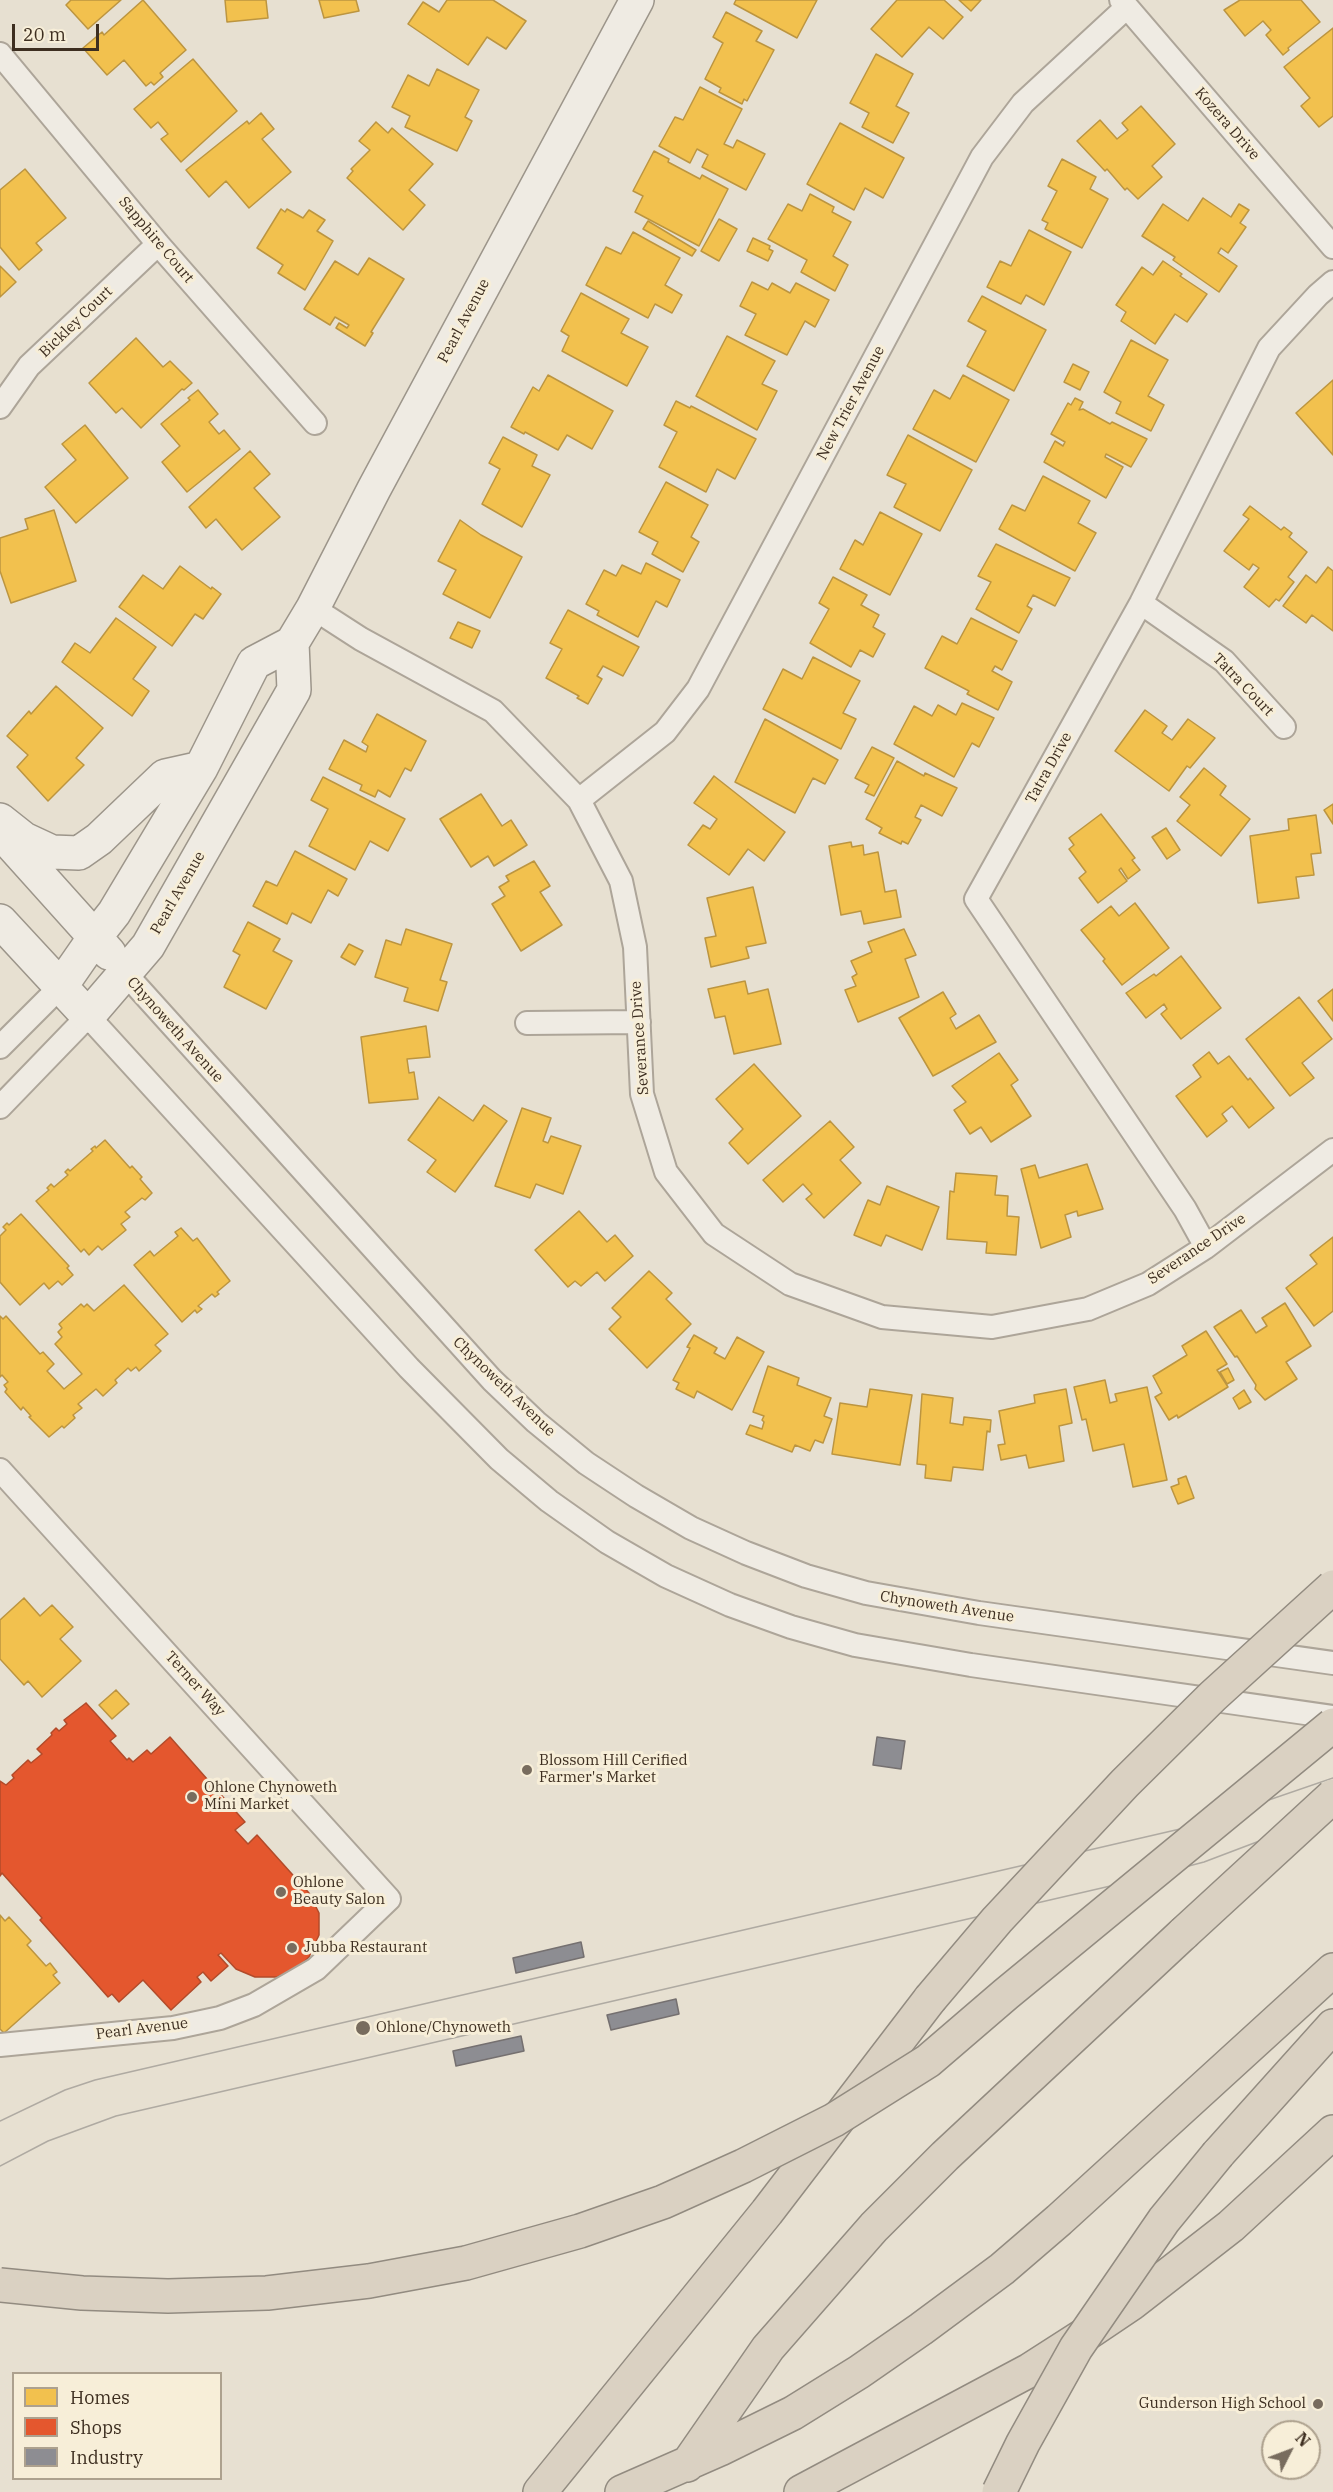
<!DOCTYPE html>
<style>
body{margin:0}
#map{position:relative;width:1333px;height:2492px;overflow:hidden;background:#e7e0d1;font-family:"IBM Plex Serif",serif}
canvas{display:block}
.legend{position:absolute;left:12px;top:2372px;width:210px;height:108px;box-sizing:border-box;background:#f7eed8;border:2px solid #ada18e;margin:0;padding:8px 10px;list-style:none;font-size:18px;color:#3d2e20}
.legend li{display:flex;align-items:center;gap:12px;height:30px}
.legend b{width:30px;border:2px solid #ada18e}
.north{position:absolute;left:1261px;top:2420px;width:60px;height:60px;box-sizing:border-box;background:#f7eed8;border:2px solid #ada18e;border-radius:50%;rotate:48deg;font-size:16px;font-weight:700;line-height:24px;text-align:center;color:#3d2e20}
.north::after{content:'';display:block;margin:auto;width:21px;height:27px;background:#786c5e;clip-path:polygon(50% 0,100% 100%,50% 72%,0 100%)}
.scale{position:absolute;left:12px;top:24px;width:87px;height:27px;box-sizing:border-box;border:3px solid #3d2e20;border-top:0;padding-left:8px;font-size:18px;line-height:21px;white-space:nowrap;color:#3d2e20;-webkit-text-stroke:4px #f7eed8;paint-order:stroke}
</style>
<div id="map">
<canvas width="1333" height="2492"></canvas>
<ul class="legend">
<li><b style="height:16px;background:#f2c14e"></b>Homes</li>
<li><b style="height:16px;background:#e4572e"></b>Shops</li>
<li><b style="height:16px;background:#8d8d92"></b>Industry</li>
</ul>
<div class="north">N</div>
<div class="scale">20 m</div>
</div>
<script>
const context = document.querySelector('canvas').getContext('2d');
context.lineJoin = 'round';
function paint(path, color) { context.fillStyle = color; context.fill(path, 'evenodd'); }
const shape = rows => new Path2D(rows.map(r => 'M' + r).join(''));
function strokePath(path, color, width, dash) { context.strokeStyle = color; context.lineWidth = width; context.lineCap = dash ? 'butt' : 'round'; context.setLineDash(dash || []); context.stroke(path); }
function write(font, color, halo, rows, align = 'center') {
  context.font = font + ' "IBM Plex Serif",serif'; context.lineWidth = 6; context.setLineDash([]); context.textBaseline = 'middle'; context.strokeStyle = halo; context.fillStyle = color; for (const [text, x, y, turn = 0] of rows) {
    context.save(); context.translate(x, y); context.rotate((+turn || 0) * Math.PI / 180); context.textAlign = isNaN(turn) ? turn : align; if (halo) context.strokeText(text, 0, 0); context.fillText(text, 0, 0); context.restore();
  }
}
const homes = shape([
 [71,0,121,0,88,29,66,5,71,0],
 [143,0,186,50,160,73,163,77,154,85,151,82,146,86,124,60,107,75,83,48,102,32,104,35,143,0],
 [225,0,266,0,268,18,227,22,225,0],
 [319,0,356,0,359,11,324,18,319,0],
 [447,0,493,0,526,21,506,49,487,37,468,65,408,24,423,2,439,12,447,0],
 [736,0,817,0,797,38,734,4,736,0],
 [897,0,944,0,963,17,943,39,929,27,902,57,871,29,897,0],
 [959,0,981,0,971,11,959,0],
 [1240,0,1301,0,1320,22,1288,48,1289,50,1283,55,1266,35,1271,30,1263,21,1245,36,1224,10,1240,0],
 [726,12,762,31,756,41,774,50,747,101,744,99,742,104,719,92,721,88,705,79,723,43,713,37,726,12],
 [1333,28,1333,116,1319,127,1301,106,1310,98,1284,67,1333,28],
 [876,54,913,74,896,106,909,113,893,143,862,127,869,113,850,103,876,54],
 [193,59,237,111,181,162,161,139,168,134,158,122,151,128,134,109,193,59],
 [437,69,479,90,465,117,472,121,457,151,405,127,410,116,392,107,408,75,429,86,437,69],
 [700,87,742,109,724,144,733,148,737,140,765,154,746,190,702,167,708,155,697,149,690,163,659,146,675,117,683,120,700,87],
 [1141,106,1175,144,1152,166,1162,177,1138,199,1127,188,1125,190,1107,169,1105,171,1077,141,1100,120,1117,139,1128,130,1122,123,1141,106],
 [261,113,274,129,262,139,291,172,249,208,226,181,209,197,186,170,247,121,249,124,261,113],
 [376,122,388,133,392,128,433,164,409,190,425,205,403,230,347,178,353,171,351,169,370,150,359,141,376,122],
 [840,123,904,158,883,198,865,188,854,210,807,184,840,123],
 [654,151,669,159,668,162,700,179,702,175,728,189,699,246,635,212,643,196,633,191,654,151],
 [1062,159,1096,177,1090,189,1108,199,1082,248,1045,229,1048,223,1042,220,1057,191,1048,186,1062,159],
 [25,169,66,218,36,243,42,250,19,270,0,247,0,190,25,169],
 [810,194,834,207,832,212,851,222,833,256,848,265,835,291,801,272,807,260,768,239,788,204,802,211,810,194],
 [1203,198,1231,217,1239,204,1249,210,1240,223,1246,227,1228,253,1221,248,1218,253,1237,266,1219,292,1173,260,1175,257,1142,236,1163,204,1188,221,1203,198],
 [281,209,285,212,287,209,303,218,309,210,325,220,317,231,333,241,305,290,278,273,283,265,257,248,281,209],
 [719,219,737,229,719,261,701,251,719,219],
 [648,221,696,250,692,256,643,229,648,221],
 [1029,230,1071,252,1044,305,1026,295,1021,304,987,287,1000,261,1011,266,1029,230],
 [633,232,680,258,665,285,682,295,672,313,655,304,648,318,586,285,606,247,621,254,633,232],
 [753,238,770,246,769,249,773,251,768,261,747,251,753,238],
 [369,258,404,279,371,332,373,333,365,346,336,328,339,323,347,328,349,325,335,317,330,325,304,309,335,261,358,275,369,258],
 [1163,261,1182,274,1180,276,1207,294,1187,322,1175,314,1155,344,1121,321,1126,312,1116,305,1142,267,1153,275,1163,261],
 [0,266,16,282,0,297,0,266],
 [752,282,768,290,772,283,790,293,796,283,829,300,815,327,805,321,787,355,745,335,756,314,740,306,752,282],
 [581,293,629,319,621,333,648,347,627,386,562,351,569,336,561,331,581,293],
 [982,296,1046,330,1014,391,967,366,986,331,968,321,982,296],
 [727,336,775,361,762,384,777,391,757,430,696,396,727,336],
 [136,338,163,367,170,361,192,383,184,390,182,389,141,428,122,408,116,413,89,383,136,338],
 [1131,340,1168,360,1148,396,1164,405,1151,431,1116,413,1121,402,1104,392,1131,340],
 [1073,364,1089,372,1080,390,1064,382,1073,364],
 [548,375,613,411,592,449,567,435,558,450,525,432,524,434,511,427,533,387,539,391,548,375],
 [963,375,1009,400,976,462,913,429,934,390,950,399,963,375],
 [1333,380,1333,455,1296,413,1333,380],
 [198,390,218,414,209,422,219,434,224,430,240,449,187,492,162,462,180,446,161,424,190,400,188,398,198,390],
 [1075,398,1083,402,1079,410,1083,409,1110,424,1112,422,1147,439,1131,467,1106,454,1105,457,1123,467,1106,498,1044,462,1055,441,1063,446,1065,442,1051,434,1068,403,1071,405,1075,398],
 [676,401,690,408,691,406,756,439,735,479,717,469,706,492,659,467,677,432,664,425,676,401],
 [85,425,128,478,76,523,45,487,76,460,62,444,85,425],
 [908,435,972,470,940,531,894,507,906,484,887,475,908,435],
 [503,437,537,455,532,466,550,475,522,527,482,504,500,469,489,463,503,437],
 [250,451,270,474,254,488,280,517,242,550,216,519,206,528,189,507,250,451],
 [1043,476,1090,501,1078,523,1096,533,1075,571,999,529,1012,505,1025,511,1043,476],
 [666,482,708,505,691,537,699,542,683,572,652,554,658,542,639,532,666,482],
 [1250,506,1281,530,1284,527,1292,533,1289,537,1307,552,1288,577,1294,582,1279,601,1276,599,1269,607,1244,587,1259,568,1253,564,1249,570,1224,551,1249,519,1243,515,1250,506],
 [54,510,76,581,11,603,0,571,0,538,28,529,25,519,54,510],
 [880,512,922,534,890,595,840,569,855,540,863,545,880,512],
 [460,520,481,535,522,557,490,618,443,594,456,570,438,561,460,520],
 [996,544,1070,578,1055,606,1033,595,1027,606,1032,609,1019,633,976,609,991,582,978,576,996,544],
 [646,563,680,580,667,607,656,601,638,637,597,615,599,611,586,604,604,570,616,576,622,565,641,574,646,563],
 [180,566,211,589,212,587,221,594,203,619,195,614,172,646,119,607,143,575,163,589,180,566],
 [1328,567,1333,571,1333,631,1312,615,1306,623,1283,606,1306,575,1316,583,1328,567],
 [833,577,867,595,861,605,879,615,873,627,885,634,873,657,860,650,851,667,810,643,829,609,819,603,833,577],
 [568,610,639,647,623,676,603,666,597,676,602,679,588,704,577,698,579,696,546,678,562,649,550,643,568,610],
 [116,618,156,647,133,679,149,691,132,716,62,662,75,643,90,653,116,618],
 [971,618,1017,641,1002,670,995,666,992,671,1012,682,998,710,967,694,969,691,925,668,942,636,957,644,971,618],
 [458,622,480,631,472,648,450,638,458,622],
 [813,657,860,681,843,713,856,719,841,749,763,709,783,669,802,679,813,657],
 [56,686,103,728,76,758,84,765,48,801,17,767,28,755,7,736,29,711,31,714,56,686],
 [962,703,994,718,979,747,972,743,954,777,894,744,914,706,932,716,938,705,956,715,962,703],
 [1145,710,1167,726,1162,733,1172,740,1188,719,1215,738,1190,768,1187,766,1169,791,1115,751,1145,710],
 [377,714,426,741,411,771,405,768,390,797,378,790,375,797,360,790,362,785,329,769,344,740,366,752,368,746,362,742,377,714],
 [765,719,838,760,825,784,813,778,795,813,735,782,765,719],
 [872,747,894,758,874,796,865,792,869,785,855,778,872,747],
 [897,761,924,776,925,773,957,788,942,816,921,805,915,817,921,820,908,844,902,841,901,844,879,833,882,828,866,819,897,761],
 [1204,768,1226,786,1220,795,1250,819,1221,856,1177,821,1190,805,1180,797,1204,768],
 [714,776,785,832,764,861,748,849,729,875,688,845,703,825,710,829,717,819,694,803,714,776],
 [323,777,405,819,388,851,370,841,355,870,309,846,328,809,311,800,323,777],
 [481,794,502,826,511,820,527,845,494,866,488,856,471,867,440,819,481,794],
 [1333,804,1333,824,1324,810,1333,804],
 [1101,814,1135,858,1132,860,1140,870,1128,879,1121,868,1119,870,1127,881,1098,903,1079,878,1086,872,1069,849,1074,845,1069,838,1101,814],
 [1316,815,1321,853,1311,854,1314,875,1296,877,1299,898,1258,903,1250,836,1289,830,1288,819,1316,815],
 [1166,828,1180,850,1167,859,1152,837,1166,828],
 [851,842,852,847,863,845,864,855,878,852,885,892,896,890,901,917,864,924,861,911,841,915,829,846,851,842],
 [295,851,347,879,338,896,328,890,311,923,292,913,287,924,253,906,266,881,277,886,295,851],
 [534,861,550,886,540,892,562,925,521,951,492,904,505,896,499,887,509,881,506,876,534,861],
 [753,887,766,943,746,947,749,958,711,967,705,938,716,936,707,898,753,887],
 [1135,903,1169,948,1122,985,1103,961,1105,959,1081,930,1111,906,1119,916,1135,903],
 [248,922,280,939,273,951,292,961,266,1009,224,987,240,955,233,951,248,922],
 [406,929,452,944,440,980,447,982,438,1011,404,1001,408,988,375,977,386,940,401,945,406,929],
 [904,929,916,955,905,959,919,997,858,1022,845,990,856,986,852,977,857,974,851,961,872,952,868,942,904,929],
 [349,944,363,951,355,965,341,957,349,944],
 [1181,956,1221,1008,1181,1039,1161,1014,1167,1009,1164,1004,1146,1018,1126,993,1154,974,1156,976,1181,956],
 [745,981,748,994,768,989,781,1044,734,1054,725,1016,715,1018,708,989,745,981],
 [1333,989,1333,1021,1318,1001,1333,989],
 [943,992,956,1014,950,1018,956,1029,979,1015,996,1042,933,1076,899,1018,943,992],
 [1299,997,1332,1039,1302,1063,1314,1078,1290,1096,1246,1039,1299,997],
 [426,1026,430,1057,407,1059,409,1073,414,1072,418,1099,369,1103,361,1037,426,1026],
 [1209,1052,1218,1064,1229,1056,1248,1080,1250,1078,1274,1108,1249,1128,1232,1106,1222,1114,1227,1121,1207,1137,1176,1096,1201,1077,1193,1065,1209,1052],
 [999,1053,1018,1080,1011,1085,1031,1116,991,1142,981,1127,970,1134,954,1110,966,1102,952,1086,999,1053],
 [754,1064,801,1116,748,1164,729,1143,743,1129,716,1099,754,1064],
 [439,1097,473,1121,484,1105,507,1121,455,1192,427,1172,436,1160,408,1140,439,1097],
 [522,1108,551,1118,543,1141,548,1143,551,1136,581,1146,563,1194,536,1184,530,1198,495,1186,522,1108],
 [830,1121,854,1147,840,1160,861,1183,824,1218,806,1199,812,1194,803,1184,783,1202,763,1180,830,1121],
 [105,1140,130,1168,132,1166,142,1177,140,1179,152,1193,145,1200,142,1198,125,1212,130,1217,121,1224,126,1230,102,1250,98,1246,89,1255,84,1249,81,1252,36,1201,49,1190,47,1188,51,1184,54,1187,68,1175,65,1172,68,1169,70,1171,93,1151,91,1149,95,1146,96,1148,105,1140],
 [1087,1164,1103,1209,1078,1216,1077,1211,1065,1215,1071,1237,1041,1248,1021,1169,1035,1165,1039,1178,1087,1164],
 [956,1173,997,1176,995,1195,1008,1196,1007,1216,1019,1217,1016,1255,986,1253,987,1242,947,1239,950,1191,954,1192,956,1173],
 [887,1186,939,1207,922,1250,886,1235,881,1246,854,1235,868,1200,880,1205,887,1186],
 [579,1211,607,1242,615,1235,633,1256,605,1281,597,1272,581,1286,575,1281,568,1287,535,1250,579,1211],
 [21,1214,69,1266,67,1268,73,1275,62,1285,58,1281,49,1289,44,1283,20,1305,0,1282,0,1236,6,1230,3,1227,7,1223,9,1225,21,1214],
 [181,1228,193,1241,197,1238,230,1281,217,1292,219,1294,215,1297,212,1294,198,1306,202,1309,197,1313,195,1310,182,1322,134,1265,150,1251,154,1256,178,1236,175,1232,181,1228],
 [1333,1237,1333,1311,1314,1326,1286,1288,1317,1264,1310,1255,1333,1237],
 [649,1271,672,1293,666,1299,691,1324,647,1368,609,1329,621,1317,612,1308,649,1271],
 [124,1285,168,1334,155,1345,161,1351,139,1371,136,1367,131,1371,128,1368,115,1380,117,1383,103,1396,96,1389,78,1404,82,1408,73,1415,75,1418,64,1428,62,1426,49,1437,29,1417,31,1416,23,1407,21,1410,5,1392,7,1389,4,1385,8,1382,2,1375,0,1377,0,1316,3,1319,6,1316,40,1354,43,1352,54,1364,47,1371,64,1389,82,1374,55,1344,62,1337,58,1332,62,1328,59,1324,81,1304,84,1307,87,1304,94,1311,124,1285],
 [1285,1303,1311,1346,1286,1362,1297,1379,1265,1400,1255,1389,1256,1385,1237,1356,1235,1357,1214,1327,1241,1310,1256,1333,1267,1326,1262,1318,1285,1303],
 [1206,1331,1227,1364,1217,1370,1228,1387,1178,1418,1177,1415,1169,1420,1155,1397,1162,1393,1153,1376,1187,1355,1182,1346,1206,1331],
 [694,1335,717,1348,714,1353,725,1359,737,1337,764,1352,732,1410,697,1391,694,1398,676,1389,679,1383,673,1380,690,1348,687,1347,694,1335],
 [768,1366,799,1378,797,1385,831,1398,824,1416,832,1419,823,1443,815,1440,810,1451,795,1445,792,1452,746,1434,750,1425,762,1429,764,1422,762,1420,764,1416,753,1412,768,1366],
 [1228,1368,1234,1380,1227,1384,1220,1372,1228,1368],
 [1105,1380,1110,1403,1117,1401,1115,1394,1147,1387,1167,1480,1133,1487,1124,1444,1093,1451,1086,1419,1082,1420,1074,1387,1105,1380],
 [870,1389,912,1395,900,1465,832,1454,840,1403,867,1407,870,1389],
 [1066,1389,1072,1423,1059,1426,1064,1461,1029,1468,1026,1455,1001,1460,998,1445,1005,1444,999,1411,1035,1403,1034,1395,1066,1389],
 [1244,1390,1251,1402,1239,1409,1233,1398,1244,1390],
 [922,1394,953,1398,950,1423,963,1425,964,1417,991,1420,990,1432,987,1431,983,1470,953,1467,951,1481,925,1478,926,1465,917,1464,922,1394],
 [1186,1476,1194,1498,1178,1504,1171,1487,1179,1484,1178,1479,1186,1476],
 [24,1598,40,1616,52,1605,73,1627,60,1639,81,1661,42,1697,28,1681,24,1685,0,1659,0,1620,24,1598],
 [116,1690,129,1704,112,1719,99,1705,116,1690],
 [0,1915,5,1921,9,1917,31,1941,27,1945,46,1966,50,1963,57,1972,53,1975,60,1983,4,2033,0,2029,0,1915]
]);
paint(homes, '#f2c14e');
strokePath(homes, '#bc9540', 1.5);
const shops = shape([
 [86,1703,116,1736,110,1741,127,1760,129,1758,133,1762,147,1750,151,1754,170,1737,245,1822,235,1830,248,1844,257,1835,309,1893,319,1913,319,1935,309,1957,298,1968,277,1977,255,1977,236,1969,221,1953,218,1955,228,1966,211,1981,203,1972,197,1977,201,1982,171,2010,143,1980,119,2002,112,1994,108,1997,40,1920,42,1918,2,1873,0,1876,0,1781,6,1785,14,1778,12,1775,28,1760,31,1763,42,1754,37,1749,52,1735,51,1733,56,1728,59,1731,67,1724,64,1720,86,1703]
]);
paint(shops, '#e4572e');
strokePath(shops, '#b24b2a', 1.5);
const industry = shape([
 [877,1737,905,1741,901,1769,873,1765,877,1737],
 [581,1942,584,1957,516,1973,513,1958,581,1942],
 [676,1999,679,2014,611,2030,607,2015,676,1999],
 [521,2036,524,2051,456,2066,453,2051,521,2036]
]);
paint(industry, '#8d8d92');
strokePath(industry, '#757070', 1.5);
const street = shape([
 [1121,0,1333,247],
 [0,54,158,244,315,423],
 [0,407,29,366,158,244],
 [1141,603,1224,661,1284,727],
 [313,608,361,639,493,711,579,800,621,881,635,947,642,1094,666,1172,714,1234,790,1284,882,1317,992,1327,1088,1309,1148,1284,1206,1247,1333,1150],
 [579,800,665,732,698,689,982,157,1023,103,1127,7],
 [124,972,492,1380,536,1422,586,1463,636,1496,691,1528,746,1553,806,1576,866,1593,979,1613,1333,1663],
 [527,1023,639,1022],
 [0,1047,61,986],
 [0,1107,88,1016,409,1368,499,1459,549,1501,607,1542,666,1576,730,1605,791,1627,855,1645,971,1665,1333,1717],
 [1206,1247,1185,1209,976,899,1141,603,1269,348,1318,295,1333,282],
 [0,1470,389,1899,316,1969,254,2005,220,2018,173,2028,0,2045]
]);
const secondary = shape([
 [0,820,24,839,52,852,79,853,99,839,165,776,201,768],
 [3,835,109,953],
 [0,921,88,1016,148,946,294,690,292,643],
 [61,986,95,937,114,913,201,768,254,663,292,643,313,608,374,489,637,0]
]);
const highway = shape([
 [1218,2154,1333,2026],
 [687,2465,768,2348,874,2227,945,2156,1184,1933],
 [540,2492,767,2212,930,1999],
 [622,2492,720,2449,793,2413,859,2372,921,2329,1002,2269,1059,2220,1333,1970],
 [801,2492,1030,2370,1083,2336,1132,2303,1231,2226,1333,2132]
]);
strokePath(street, '#ada599', 26);
strokePath(secondary, '#9c958a', 36);
strokePath(highway, '#928b80', 36);
strokePath(street, '#efebe3', 22);
strokePath(secondary, '#efebe3', 33);
strokePath(highway, '#dad1c2', 33);
strokePath(shape([
 [0,2121,65,2090,95,2080,1193,1826,1333,1778],
 [0,2166,48,2141,116,2116,1132,1881,1204,1862,1270,1837,1333,1809]
]), '#afaaa2', 1.5);
const highwayBridge = shape([
 [1184,1933,1333,1796],
 [930,1999,997,1920,1125,1783,1213,1696,1333,1587],
 [0,2285,82,2293,168,2296,267,2293,369,2281,466,2263,580,2231,663,2202,743,2166,834,2120,928,2061,1006,1994,1333,1725],
 [999,2492,1023,2443,1076,2348,1164,2220,1218,2154]
]);
strokePath(highwayBridge, '#928b80', 36, []);
strokePath(highwayBridge, '#dad1c2', 33);
for (const [x, y, r, color] of [
 [527,1770,6,"#786c5e"],
 [192,1797,6,"#786c5e"],
 [281,1892,6,"#786c5e"],
 [292,1948,6,"#786c5e"],
 [363,2028,8,"#786c5e"],
 [1318,2404,6,"#786c5e"]
]) { const dot = new Path2D(); dot.arc(x, y, r, 0, 2 * Math.PI); context.fillStyle = color; context.fill(dot); strokePath(dot, '#f7eed8', 2); }
write('15px', '#3d2e20', '#f7eed8', [
 ["Kozera Drive",1227,124,49],
 ["Sapphire Court",156,240,50],
 ["Pearl Avenue",464,321,-62],
 ["Bickley Court",76,322,-44],
 ["New Trier Avenue",851,403,-62],
 ["Tatra Court",1243,685,46],
 ["Tatra Drive",1049,768,-61],
 ["Pearl Avenue",178,893,-60],
 ["Chynoweth Avenue",175,1030,48],
 ["Severance Drive",640,1038,-94],
 ["Severance Drive",1197,1249,-34],
 ["Chynoweth Avenue",504,1387,44],
 ["Chynoweth Avenue",947,1607,9],
 ["Terner Way",195,1684,48],
 ["Pearl Avenue",142,2029,-7]
]);
write('15px', '#3d2e20', '#f7eed8', [
 ["Blossom Hill Cerified",539,1761],
 ["Farmer's Market",539,1778],
 ["Ohlone Chynoweth",204,1788],
 ["Mini Market",204,1805],
 ["Ohlone",293,1883],
 ["Beauty Salon",293,1900],
 ["Jubba Restaurant",304,1948],
 ["Ohlone/Chynoweth",376,2028],
 ["Gunderson High School",1306,2404,"right"]
], 'left');
</script>
